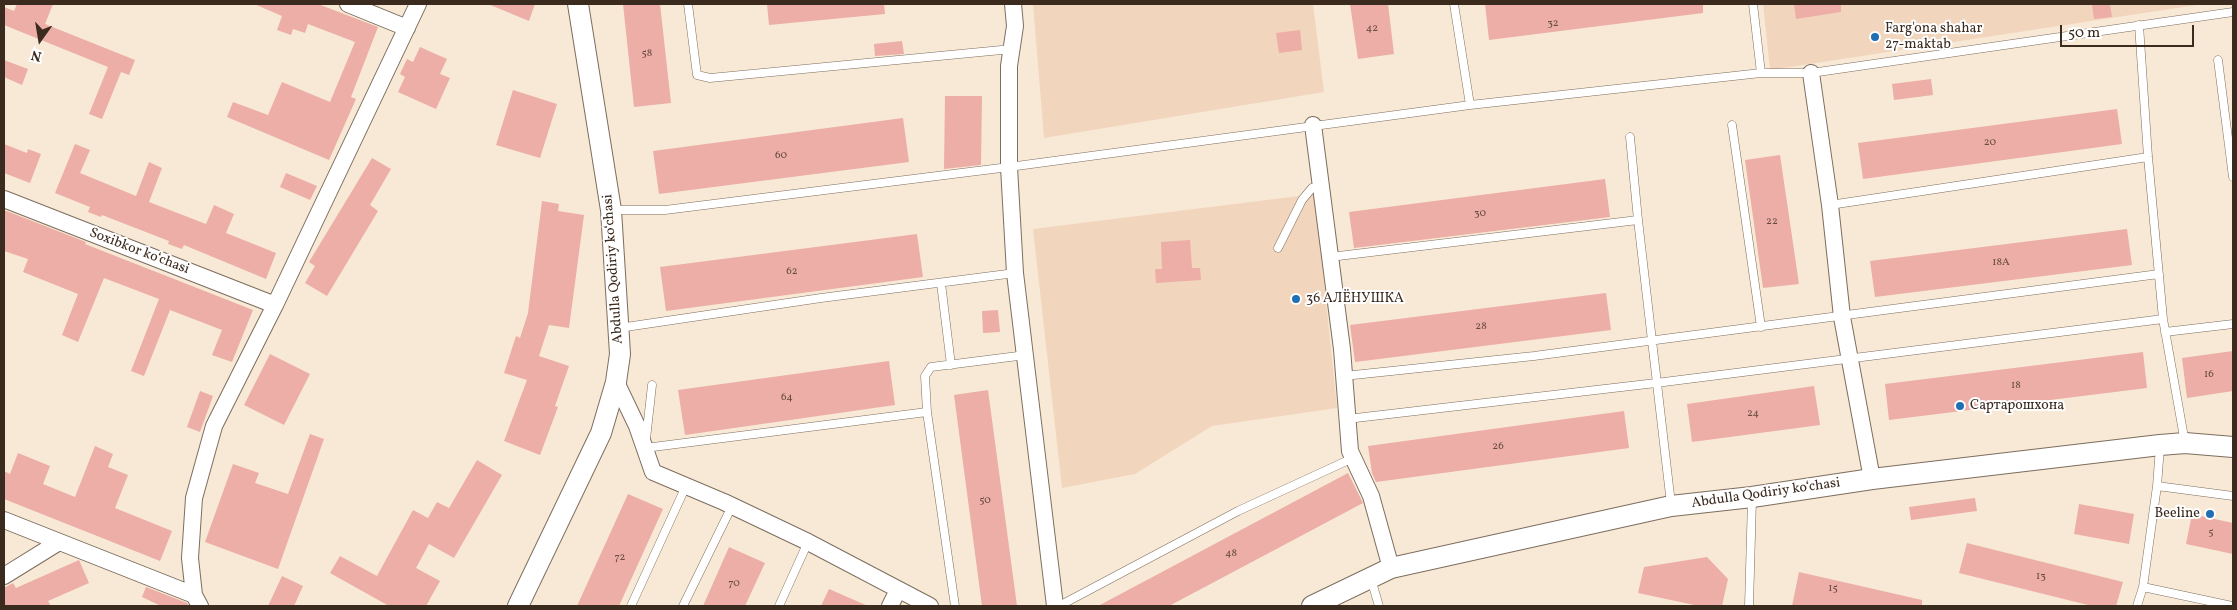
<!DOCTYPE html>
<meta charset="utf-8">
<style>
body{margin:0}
#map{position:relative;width:2237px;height:610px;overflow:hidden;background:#f8e9d6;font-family:Vollkorn,serif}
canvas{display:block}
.frame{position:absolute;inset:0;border:5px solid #3b2a1e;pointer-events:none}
.north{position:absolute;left:15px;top:15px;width:50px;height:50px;-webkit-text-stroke:4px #fff;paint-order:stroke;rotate:193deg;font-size:14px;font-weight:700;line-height:20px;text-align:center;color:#3b2a1e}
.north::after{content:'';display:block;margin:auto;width:18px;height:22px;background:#3b2a1e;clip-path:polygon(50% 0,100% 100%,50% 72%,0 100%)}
.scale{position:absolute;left:2060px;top:25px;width:134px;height:22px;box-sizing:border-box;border:2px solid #3b2a1e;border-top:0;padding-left:6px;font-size:15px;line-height:18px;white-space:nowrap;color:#3b2a1e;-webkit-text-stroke:4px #fff;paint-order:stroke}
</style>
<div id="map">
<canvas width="2237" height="610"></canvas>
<div class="frame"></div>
<div class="north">N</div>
<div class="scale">50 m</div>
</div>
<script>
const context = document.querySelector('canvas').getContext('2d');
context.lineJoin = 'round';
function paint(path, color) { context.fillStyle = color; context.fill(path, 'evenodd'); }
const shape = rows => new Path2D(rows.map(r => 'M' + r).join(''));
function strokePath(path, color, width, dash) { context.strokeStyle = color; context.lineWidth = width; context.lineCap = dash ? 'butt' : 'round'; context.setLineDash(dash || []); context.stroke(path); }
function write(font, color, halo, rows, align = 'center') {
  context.font = font + ' Vollkorn,serif'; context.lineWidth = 4; context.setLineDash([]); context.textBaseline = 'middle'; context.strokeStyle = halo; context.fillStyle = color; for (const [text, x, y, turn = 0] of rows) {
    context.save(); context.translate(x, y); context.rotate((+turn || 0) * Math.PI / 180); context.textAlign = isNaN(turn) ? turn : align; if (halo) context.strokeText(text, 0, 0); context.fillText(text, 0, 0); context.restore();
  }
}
paint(shape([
 [1033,4,1313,4,1324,92,1044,138],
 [1763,4,2203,4,1770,70],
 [1315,194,1337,408,1212,426,1135,474,1062,488,1033,229]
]), '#f2d5bd');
paint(shape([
 [17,4,53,4,45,24,135,60,129,75,121,72,102,119,89,114,108,67,4,25,4,7,14,11],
 [254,4,318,4,378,27,351,97,356,99,329,160,227,117,233,102,268,115,282,82,330,102,355,42,308,24,305,33,293,29,291,35,277,30,282,16],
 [488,4,535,4,529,21],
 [623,4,660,4,671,103,634,107],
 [767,4,884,4,885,14,769,25],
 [1350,4,1388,4,1394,54,1358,59],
 [1485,4,1703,4,1703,13,1489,40],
 [1794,4,1841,4,1841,12,1796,19],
 [2110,4,2112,17,2094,19,2092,5],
 [1300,30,1302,50,1279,53,1276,33],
 [902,41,904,54,875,56,874,44],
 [420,47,447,59,440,74,450,78,436,109,398,92,405,77,400,74,407,59,413,62],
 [4,60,28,69,22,85,4,77],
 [1931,79,1933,95,1894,100,1892,84],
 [513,90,557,104,540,158,496,145],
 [945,96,982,96,981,165,944,169],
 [2117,109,2122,144,1863,179,1858,143],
 [903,118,909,162,659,194,653,151],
 [4,144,27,153,28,149,41,154,30,183,4,173],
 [75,144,90,150,80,173,136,196,149,162,162,168,149,202,206,224,214,205,234,214,226,233,276,253,266,279,184,245,182,249,168,244,169,241,102,215,101,217,88,212,90,207,55,193],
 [1780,155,1799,284,1763,288,1745,160],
 [372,158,391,169,370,205,378,211,327,296,305,283,315,266,309,262],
 [286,173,317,186,310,200,280,187],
 [1605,179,1610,217,1354,248,1349,212],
 [542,201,559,204,558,211,584,215,569,328,549,325,539,356,569,366,555,406,558,407,540,455,504,441,527,380,504,373,516,336,520,338,528,313],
 [4,210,86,242,85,244,253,310,232,362,212,355,222,330,170,310,144,376,131,371,159,299,104,278,78,342,62,335,78,294,23,272,28,259,4,251],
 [2127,229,2132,265,1875,297,1870,261],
 [917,234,923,277,666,311,660,267],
 [1190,240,1192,268,1200,268,1201,280,1156,283,1155,269,1162,269,1161,242],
 [1606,293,1611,330,1355,362,1350,325],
 [998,310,1000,332,983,333,982,311],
 [2233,351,2233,391,2187,398,2182,358],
 [2143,352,2147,388,1889,420,1885,384],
 [270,354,310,374,284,425,244,405],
 [889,361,895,405,685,435,678,390],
 [1814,386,1820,425,1692,442,1687,404],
 [988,390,1017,606,982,606,954,395],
 [200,391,213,396,200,432,187,427],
 [1624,411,1629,448,1376,482,1372,473,1368,446],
 [310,434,324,439,278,569,205,542,233,464,259,473,255,483,288,494],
 [95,446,113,454,108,467,128,475,115,508,172,531,160,561,4,499,4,471,10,474,18,453,50,466,43,484,75,497],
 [477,460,502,475,454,558,429,544,416,568,440,581,426,606,389,606,330,573,340,556,377,576,413,510,428,518,437,502,449,508],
 [1348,473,1363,503,1169,606,1098,606],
 [628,494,663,509,619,606,577,606],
 [1975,498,1977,511,1911,520,1909,507],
 [2079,504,2134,514,2129,544,2074,534],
 [2192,514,2233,523,2233,554,2186,544],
 [1967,543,2123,582,2116,606,2092,606,1959,573],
 [729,547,765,563,745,606,703,606],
 [1707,557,1728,579,1722,606,1699,606,1638,593,1644,567],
 [79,560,89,583,48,601,51,606,4,606,4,588,13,583,16,588],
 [1799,572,1922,600,1922,606,1792,606],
 [282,576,303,586,294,606,268,606],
 [146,587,187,603,189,606,161,606,142,597],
 [829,589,868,606,821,606]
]), '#ecaea6');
const service = shape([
 [688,4,697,75,710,78,1012,49],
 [1454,4,1470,105],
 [1753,4,1761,73],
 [2139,25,2148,157,2163,319,2185,443],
 [2218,60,2233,177],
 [1732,125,1761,327],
 [1630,137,1638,220],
 [1830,205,2148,157],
 [611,210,665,210,1009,167,1470,105,1761,73,1811,73,2233,12],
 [1278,248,1302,200,1312,188,1321,186],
 [1330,257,1638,220,1671,504],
 [941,283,951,365],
 [619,328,821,298,1015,273],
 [2165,332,2233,324],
 [1344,376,1534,356,2159,274],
 [652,385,645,448,927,412,955,606],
 [927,412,925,376,931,367,1026,355],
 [1347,419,1656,383,2163,319],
 [2157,486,2233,496],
 [1371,579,1379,606],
 [2143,587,2232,606],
 [631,606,686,486],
 [683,606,732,506],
 [779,606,808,542],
 [1059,606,1238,511,1353,458],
 [1749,606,1752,499],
 [2137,606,2143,587,2157,486,2160,447]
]);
const minor = shape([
 [348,4,407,28],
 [1013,4,1015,26,1009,66,1009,167,1015,273,1055,606],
 [1811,73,1830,205,1842,317,1872,479],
 [1313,125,1342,349,1350,451,1371,496,1391,568],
 [4,199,275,305],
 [616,382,637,426,653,472,724,502,808,542,930,606],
 [4,520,194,595],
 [4,576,59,542],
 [200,606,194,595,190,558,194,498,214,426,275,305,418,4],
 [890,606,898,590]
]);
const tertiary = shape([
 [518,606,601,433,616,382,620,354,611,210,578,4],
 [1312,606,1391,568,1671,506,1752,497,1872,479,2160,445,2185,443,2233,447]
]);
strokePath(service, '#7d6d5e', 9);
strokePath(minor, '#7d6d5e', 18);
strokePath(tertiary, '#7d6d5e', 22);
strokePath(service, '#fff', 8);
strokePath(minor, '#fff', 16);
strokePath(tertiary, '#fff', 20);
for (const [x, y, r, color] of [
 [1875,37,5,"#1f6fb2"],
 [1296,299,5,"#1f6fb2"],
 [1960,406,5,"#1f6fb2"],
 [2210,514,5,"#1f6fb2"]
]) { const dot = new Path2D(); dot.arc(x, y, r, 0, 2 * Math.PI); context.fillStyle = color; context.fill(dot); strokePath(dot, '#fff', 2); }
write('11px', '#674b40', null, [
 ["32",1553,24],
 ["42",1372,29],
 ["58",647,54],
 ["20",1990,143],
 ["60",781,156],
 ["30",1480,214],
 ["22",1772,222],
 ["18А",2001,263],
 ["62",792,272],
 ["28",1481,327],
 ["16",2209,375],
 ["18",2016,386],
 ["64",787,398],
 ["24",1753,414],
 ["26",1498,447],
 ["50",985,501],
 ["5",2211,533],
 ["48",1231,554],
 ["72",620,558],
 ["13",2041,577],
 ["70",734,584],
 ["15",1833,589]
]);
write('14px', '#3b2a1e', '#fff', [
 ["Farg'ona shahar",1885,29],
 ["27-maktab",1885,45],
 ["36 АЛЁНУШКА",1306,299],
 ["Сартарошхона",1970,406],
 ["Beeline",2200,514,"right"]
], 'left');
write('14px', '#3b2a1e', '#fff', [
 ["Soxibkor koʻchasi",139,252,21],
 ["Abdulla Qodiriy koʻchasi",614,269,-94],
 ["Abdulla Qodiriy koʻchasi",1766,494,-8]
]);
</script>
